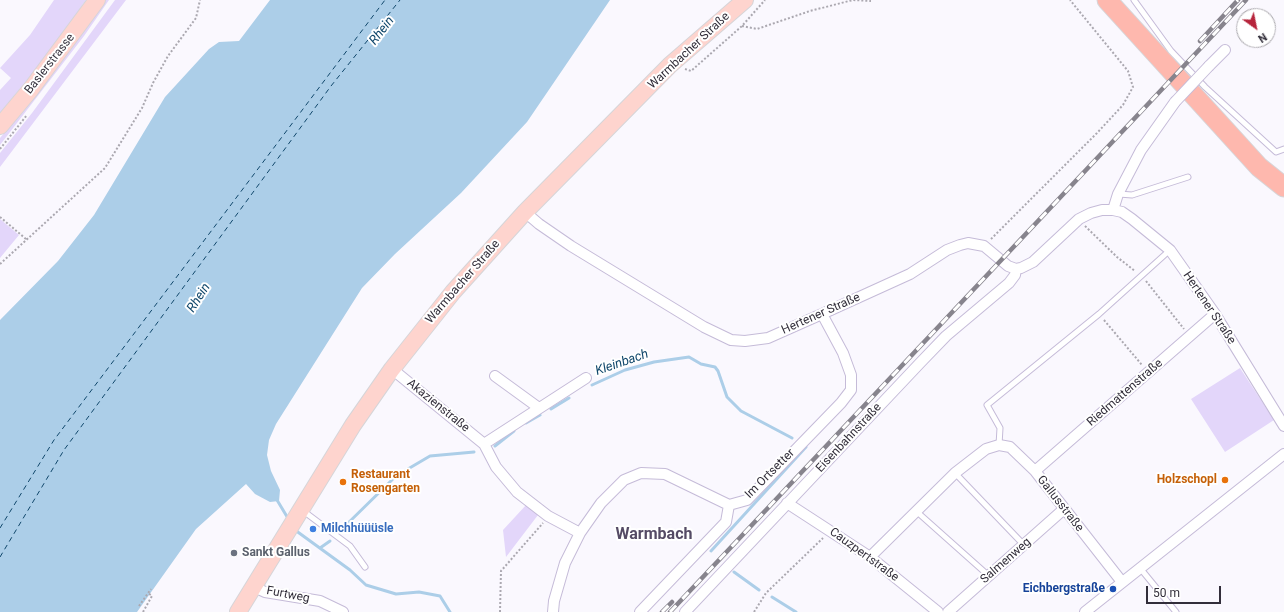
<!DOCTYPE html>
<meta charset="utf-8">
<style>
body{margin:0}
#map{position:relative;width:1284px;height:612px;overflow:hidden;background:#faf8fe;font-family:Roboto,sans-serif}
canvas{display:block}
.north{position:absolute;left:1236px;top:8px;width:40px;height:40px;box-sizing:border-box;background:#fff;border:1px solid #adabb0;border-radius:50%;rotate:147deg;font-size:11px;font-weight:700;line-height:16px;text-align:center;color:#322e3a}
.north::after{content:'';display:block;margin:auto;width:14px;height:18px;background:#b6243b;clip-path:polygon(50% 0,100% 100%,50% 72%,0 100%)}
.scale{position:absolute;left:1146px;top:586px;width:75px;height:18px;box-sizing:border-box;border:2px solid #322e3a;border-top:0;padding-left:5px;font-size:12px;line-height:14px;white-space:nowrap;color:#322e3a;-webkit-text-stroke:3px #fff;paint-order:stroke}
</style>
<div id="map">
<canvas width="1284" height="612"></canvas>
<div class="north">N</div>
<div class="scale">50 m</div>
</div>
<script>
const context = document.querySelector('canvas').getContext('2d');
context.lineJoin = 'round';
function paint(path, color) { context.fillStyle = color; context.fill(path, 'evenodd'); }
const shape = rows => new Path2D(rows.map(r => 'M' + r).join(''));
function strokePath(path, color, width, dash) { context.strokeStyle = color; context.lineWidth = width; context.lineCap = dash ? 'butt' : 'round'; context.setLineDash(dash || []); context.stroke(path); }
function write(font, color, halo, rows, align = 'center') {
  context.font = font + ' Roboto,sans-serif'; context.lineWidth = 4; context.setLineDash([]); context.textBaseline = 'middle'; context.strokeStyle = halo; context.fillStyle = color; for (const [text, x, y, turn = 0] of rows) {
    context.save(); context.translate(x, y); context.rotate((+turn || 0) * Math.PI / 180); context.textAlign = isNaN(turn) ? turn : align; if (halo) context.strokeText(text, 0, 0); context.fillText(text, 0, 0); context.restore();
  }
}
paint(shape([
 [54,0,86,0,46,57,0,113,0,90,11,78,0,68,30,35],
 [106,0,109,0,84,36,0,145,0,138,25,108],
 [115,0,126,0,0,167,0,153,32,113],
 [0,219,19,235,0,258],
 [1240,368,1274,420,1225,452,1191,399],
 [527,504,538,515,506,557,503,530]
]), '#e3d6fa');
paint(shape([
 [270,0,610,0,527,122,461,193,395,254,362,288,276,424,269,440,267,455,271,471,280,490,279,501,270,502,255,494,246,484,196,529,137,612,0,612,0,320,58,261,94,215,165,97,209,49,219,42,239,41]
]), '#accee8');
strokePath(shape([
 [592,385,625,370,654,362,689,357,701,364,715,367,718,371,727,397,741,411,792,438],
 [551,409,569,398],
 [526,423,540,415],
 [495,446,514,431],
 [277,500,289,520],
 [295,530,350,570,366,585,396,594,419,592,440,596,450,612],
 [341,530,396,476,430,456,474,452],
 [320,548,330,541],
 [711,551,806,447],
 [734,572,759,590],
 [772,597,796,612]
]), '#accee8', 3);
strokePath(shape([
 [0,528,54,440,385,0],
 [0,557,64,450,331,86,400,0]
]), '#10476b', 1, [5, 4]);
const service = shape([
 [1134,0,1171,51,1205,87,1276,152,1284,149],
 [1119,194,1132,195,1188,177],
 [999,445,1000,428,987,405,1099,314,1170,250],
 [955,473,1024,545],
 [302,510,350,546,365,567],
 [916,511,989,576],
 [1140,568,1176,612]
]);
const minor = shape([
 [1209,66,1225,50],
 [1113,210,1118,194,1141,150,1175,102],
 [525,212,539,224,571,246,704,327,731,340,745,341,768,338,822,314,910,274,947,250,960,245,968,243,984,246,1008,266,1016,269,1021,268,1033,262,1079,219,1091,213,1102,210,1113,210,1122,212,1132,219,1170,250,1215,314,1284,426],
 [392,369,484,444,496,467,517,492,548,516,580,533],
 [495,376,539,408],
 [484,444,586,378],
 [1035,471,1215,314],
 [787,503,870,557,938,612],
 [870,557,955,473,986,449,999,445,1010,447,1035,471,1122,582],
 [254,587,265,592,320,601,343,612],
 [553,612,554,601,565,563,580,533,601,503,624,480,641,473,665,474,729,505,747,500,841,403,851,390,851,375,843,353,822,314],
 [640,612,726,522,729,505],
 [685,612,920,363,946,336,1009,283,1015,275,1016,269],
 [948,612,1064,509],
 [1085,612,1284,454]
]);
const primary = shape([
 [0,126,31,89,97,0],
 [238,612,353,425,392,369,453,292,525,212,670,65,745,0]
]);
const motorway = shape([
 [1107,0,1259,167,1284,187]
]);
strokePath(service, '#c5bbd8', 7);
strokePath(minor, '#c5bbd8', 12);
strokePath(primary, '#d6d5d8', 18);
strokePath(motorway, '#d6d5d8', 21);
strokePath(shape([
 [742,26,757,29,810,11,853,0,871,1],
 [685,69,691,71,742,26,765,0],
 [0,149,27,115],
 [0,217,26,239],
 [1085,226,1117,257,1135,271],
 [991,239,1097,133,1123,105,1133,87,1128,71,1070,0],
 [0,264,105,168,142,108,153,83,168,56,196,18,200,0],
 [1146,281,1184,329],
 [1104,320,1142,365],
 [139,606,151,589],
 [143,612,152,596,148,593],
 [500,612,501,571,543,523],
 [754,612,766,593,823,538]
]), '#aba8b0', 2, [2, 2]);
strokePath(service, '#fff', 5);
strokePath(minor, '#fff', 10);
strokePath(primary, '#fed4ce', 16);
strokePath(motorway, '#feb8ae', 19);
const rail = shape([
 [1200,41,1238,0],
 [662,612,672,602],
 [670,612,1246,0]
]);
strokePath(rail, '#87848d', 4.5);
strokePath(rail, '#fff', 3, [9]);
const minorBridge = shape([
 [1175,102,1209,66]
]);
strokePath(minorBridge, '#c5bbd8', 12, []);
strokePath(minorBridge, '#fff', 10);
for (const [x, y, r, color] of [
 [1225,480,4,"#e8710a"],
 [343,482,4,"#e8710a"],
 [313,529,4,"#3f7fe0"],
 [234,553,4,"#6b7280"],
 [1113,589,4,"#1a4fb4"]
]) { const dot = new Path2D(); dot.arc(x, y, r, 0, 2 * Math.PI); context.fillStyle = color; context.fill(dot); strokePath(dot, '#fff', 1.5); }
write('12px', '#322e3a', '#fff', [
 ["Warmbacher Straße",689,51,-43],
 ["Baslerstrasse",50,64,-52],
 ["Warmbacher Straße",463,282,-49],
 ["Hertener Straße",1209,308,56],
 ["Hertener Straße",821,314,-24],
 ["Riedmattenstraße",1125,393,-41],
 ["Akazienstraße",438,406,39],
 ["Eisenbahnstraße",849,438,-47],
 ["Im Ortsetter",770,474,-45],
 ["Gallusstraße",1060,504,52],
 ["Cauzpertstraße",864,555,36],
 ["Salmenweg",1006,561,-41],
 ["Furtweg",288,595,11]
]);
write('bold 12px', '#c56008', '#fff', [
 ["Restaurant",351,475],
 ["Rosengarten",351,489],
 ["Holzschopl",1217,480,"right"]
], 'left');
write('bold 12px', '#366cbe', '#fff', [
 ["Milchhüüüsle",321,529]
], 'left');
write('bold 12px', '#5b616d', '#fff', [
 ["Sankt Gallus",242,553]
], 'left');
write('bold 12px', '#164399', '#fff', [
 ["Eichbergstraße",1105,589]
], 'right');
write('italic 13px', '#10476b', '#fff', [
 ["Rhein",382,31,-52],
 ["Rhein",199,298,-57],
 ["Kleinbach",622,363,-19]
]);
write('bold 16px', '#554b65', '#fff', [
 ["Warmbach",654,535]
]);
</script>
